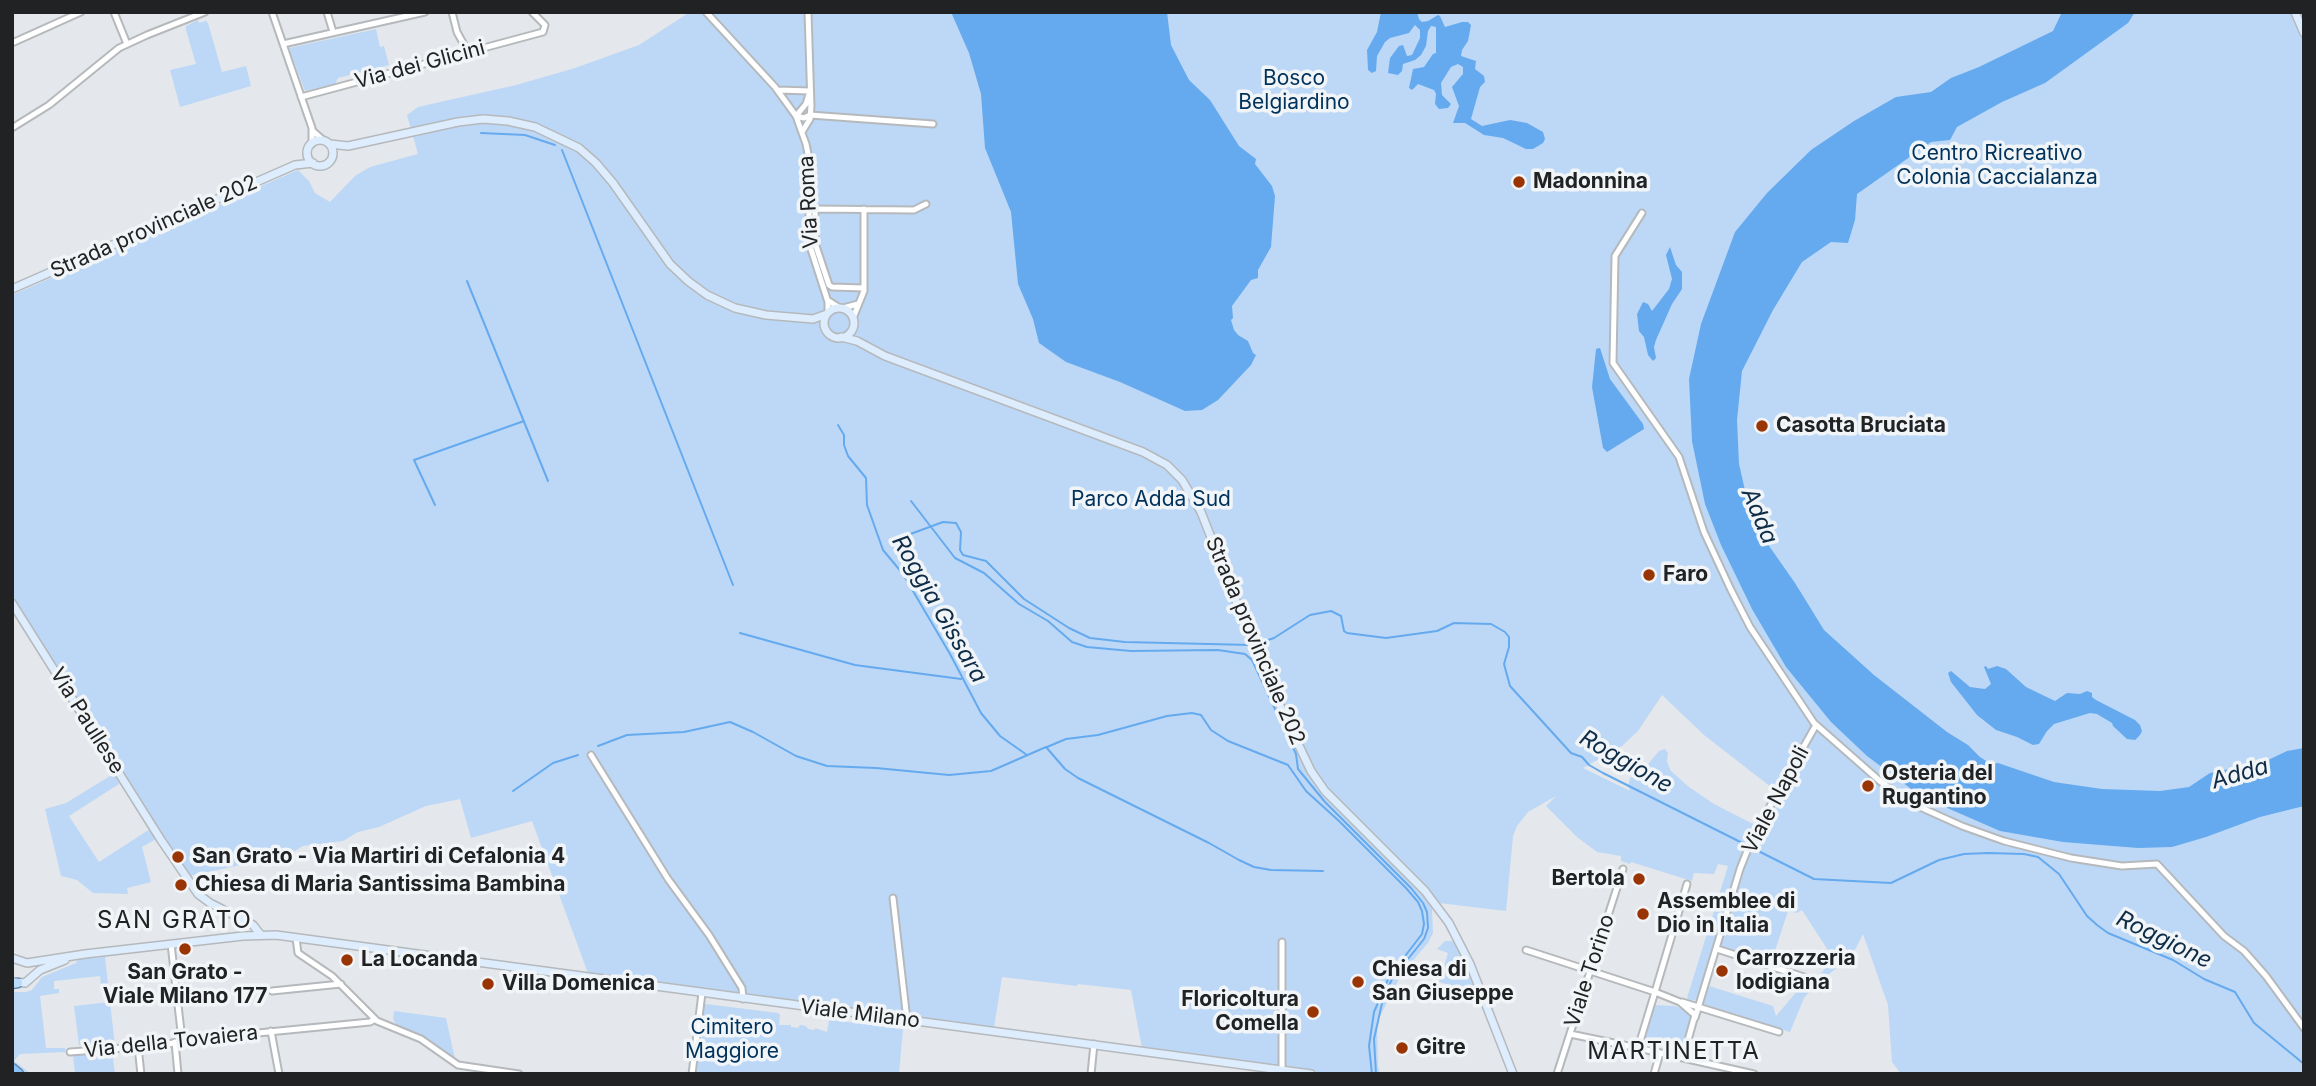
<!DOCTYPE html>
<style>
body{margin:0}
#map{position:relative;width:2316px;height:1086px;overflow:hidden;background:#e4e7eb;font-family:Inter,sans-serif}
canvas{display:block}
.frame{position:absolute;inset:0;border:14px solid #212223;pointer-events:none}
</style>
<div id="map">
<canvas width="2316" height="1086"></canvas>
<div class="frame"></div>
</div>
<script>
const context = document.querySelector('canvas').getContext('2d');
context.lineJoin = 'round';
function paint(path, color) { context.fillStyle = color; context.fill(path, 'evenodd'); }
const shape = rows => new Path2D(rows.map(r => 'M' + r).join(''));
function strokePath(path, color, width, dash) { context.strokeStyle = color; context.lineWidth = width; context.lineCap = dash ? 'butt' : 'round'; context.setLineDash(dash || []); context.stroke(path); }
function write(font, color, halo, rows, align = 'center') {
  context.font = font + ' Inter,sans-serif'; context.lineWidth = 7; context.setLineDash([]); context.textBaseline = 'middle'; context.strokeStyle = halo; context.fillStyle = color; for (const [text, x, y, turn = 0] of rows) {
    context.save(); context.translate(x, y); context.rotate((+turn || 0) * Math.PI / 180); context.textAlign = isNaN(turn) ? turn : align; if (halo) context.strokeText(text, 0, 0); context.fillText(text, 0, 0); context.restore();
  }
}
paint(shape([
 [690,12,2304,12,2304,1074,1901,1074,1892,1062,1888,1005,1863,934,1856,948,1846,961,1817,983,1804,998,1790,1032,1703,1004,1709,986,1773,1006,1776,1016,1804,983,1815,981,1833,958,1802,910,1797,913,1788,911,1771,963,1721,946,1750,851,1746,848,1699,995,1696,1000,1691,1001,1687,998,1728,866,1718,864,1714,874,1694,873,1692,881,1631,862,1630,864,1621,861,1621,856,1597,852,1577,837,1546,806,1556,796,1528,812,1517,826,1513,836,1506,911,1439,903,1432,908,1433,933,1428,943,1402,973,1377,1022,1378,1066,1380,1074,1323,1074,1142,1048,1131,990,1078,984,1077,986,1002,977,994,1028,589,976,532,821,471,838,460,799,426,806,379,827,358,832,343,841,303,846,279,860,278,857,189,876,157,830,12,598,12,295,298,170,309,181,315,193,330,202,355,176,370,167,418,154,407,115,418,107,516,85,575,68,639,45],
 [1662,695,1704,735,1780,794,1761,828,1714,804,1689,787,1671,771,1667,762,1668,753,1665,749,1659,751,1644,769,1630,778,1628,786,1630,791,1583,768,1622,746,1638,731],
 [198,20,199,23,206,21,208,23,222,72,246,66,251,86,180,107,170,70,196,64,186,30,186,26],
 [376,29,380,47,384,46,389,65,338,78,335,84,305,91,289,48],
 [115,773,119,784,69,816,99,862,150,829,156,839,142,847,151,882,127,888,128,894,93,893,77,880,61,876,45,809,66,803],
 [1445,941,1452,941,1455,944,1468,969,1490,1026,1477,997,1472,1000,1447,992,1450,985,1439,982,1448,953,1437,949],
 [105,957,108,984,101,985,100,976,54,981,54,989,59,989,59,993,40,996,46,1048,65,1048,65,1052,20,1054,14,1061,31,1074,25,1074,12,1064,12,992,26,992,32,990,42,977,76,963,78,959],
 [110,1002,115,1046,112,1046,111,1042,79,1045,74,1006],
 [706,1004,778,1013,780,1015,779,1025,791,1025,791,1027,798,1028,800,1025,806,1026,808,1029,815,1030,815,1028,827,1032,829,1021,832,1020,903,1029,899,1074,695,1074,704,1005],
 [1654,1005,1675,1006,1685,1010,1692,1017,1682,1047,1661,1046,1645,1040,1644,1036],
 [394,1011,446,1018,455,1059,421,1037,396,1024,393,1019],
 [112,1051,115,1074,75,1074,73,1055]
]), '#bdd8f6');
paint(shape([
 [951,12,1167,12,1171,45,1189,80,1210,100,1239,146,1256,159,1255,164,1272,186,1275,196,1271,247,1258,270,1258,278,1251,280,1232,306,1233,318,1231,320,1234,330,1238,335,1248,341,1253,353,1256,355,1251,365,1218,400,1202,410,1185,411,1120,382,1066,362,1039,343,1033,319,1018,284,1011,212,985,148,981,94,969,53],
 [1381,12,1417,12,1419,19,1422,22,1428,21,1438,15,1440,16,1445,27,1462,22,1468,22,1471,25,1468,41,1462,50,1461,56,1476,61,1475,69,1484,76,1485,82,1480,87,1471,119,1482,126,1510,120,1527,123,1543,132,1545,139,1543,143,1533,149,1526,149,1503,138,1484,135,1465,123,1453,123,1459,106,1452,87,1463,74,1463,67,1458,64,1451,67,1441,83,1442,95,1451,104,1448,108,1439,109,1435,104,1436,94,1434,90,1418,84,1412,90,1409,88,1413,69,1424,67,1433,54,1436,53,1436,27,1431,26,1428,31,1426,46,1421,55,1415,60,1403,64,1402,71,1398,75,1388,73,1390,58,1399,46,1403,45,1407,56,1412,55,1420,38,1420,30,1415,25,1409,33,1390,38,1385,42,1377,56,1376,71,1372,73,1368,70,1367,50,1377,32],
 [2062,12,2135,12,2128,23,2045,83,2002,102,1957,127,1950,140,1931,142,1857,194,1855,220,1848,243,1831,242,1802,262,1773,310,1742,371,1737,420,1739,464,1749,508,1767,543,1795,583,1824,630,1874,675,1947,732,1968,745,1980,757,1991,764,1998,763,2054,782,2102,789,2160,791,2189,787,2210,773,2266,761,2287,751,2304,748,2304,806,2260,817,2206,837,2172,847,2138,848,2063,842,2000,831,1922,797,1867,756,1831,722,1786,667,1752,609,1721,545,1705,504,1692,441,1689,379,1701,324,1735,232,1767,193,1811,150,1854,121,1896,97,1931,92,1951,78,1979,67,2053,31],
 [1670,247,1676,265,1682,272,1682,289,1672,304,1656,340,1654,347,1656,358,1653,361,1648,355,1644,337,1639,331,1637,314,1643,302,1648,304,1652,311,1669,289,1672,279,1666,255],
 [1600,348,1610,379,1643,424,1644,429,1607,452,1603,448,1592,387,1596,349],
 [1986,666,1988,669,1997,666,2006,669,2026,687,2055,701,2067,693,2080,694,2087,691,2092,693,2092,697,2096,700,2135,720,2140,725,2142,731,2140,735,2135,740,2127,739,2113,726,2112,723,2097,714,2090,713,2054,724,2047,731,2039,744,2033,745,2017,737,1996,730,1977,715,1951,682,1948,673,1951,671,1970,687,1985,689,1991,684,1984,667]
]), '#65aaee');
strokePath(shape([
 [481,133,525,135,555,145],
 [562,150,733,585],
 [467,281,548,481],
 [838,425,844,435,844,445,848,456,866,478,867,505,883,550,903,574,950,654,981,713,1000,736,1027,755],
 [911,501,955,558,984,573,1019,604,1048,621,1072,642,1087,647,1131,651,1218,650,1245,654,1252,660,1296,754,1298,769,1325,802,1411,888,1423,903,1427,912,1428,928,1424,939,1392,979,1383,999,1374,1039,1376,1074],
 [435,505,414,460,524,421],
 [905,536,943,522,956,523,961,532,960,550,963,555,986,561,1024,599,1069,628,1090,638,1125,642,1251,645],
 [740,633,855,665,961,679],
 [1256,644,1274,638,1310,615,1331,611,1341,616,1344,631,1347,633,1386,638,1437,631,1454,623,1491,624,1505,632,1509,637,1509,647,1504,664,1510,686,1571,753,1582,757,1589,765,1603,773,1814,879,1891,883,1939,860,1964,854,1988,853,2024,854,2038,857,2059,874,2087,916,2097,925,2108,933,2173,960,2204,979,2235,992,2254,1023,2304,1064],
 [598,746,627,735,684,732,730,722,753,732,796,756,827,766,876,768,949,775,991,771,1046,747,1065,769,1078,778,1209,843,1239,860,1254,867,1271,870,1323,871],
 [1047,747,1066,739,1098,735,1167,716,1192,713,1201,715,1211,730,1228,741,1288,765,1306,791,1339,821,1406,888,1418,902,1422,911,1424,924,1422,934,1389,977,1374,1012,1369,1046,1372,1074],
 [513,791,553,763,578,755],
 [463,1074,481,1074]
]), '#65aaee', 2);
const street = shape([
 [114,12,127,44],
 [272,12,312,128,312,144],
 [327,12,333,32],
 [452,12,457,32,468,52],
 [706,12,775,87,796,116,806,144,809,159,809,243,828,302,828,312],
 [12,43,81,12],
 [283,44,425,12],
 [778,90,810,91,806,104,796,116],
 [301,97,543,32,545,25,532,12],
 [796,116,804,118,810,115,933,124],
 [12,128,49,105,119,48,147,35,205,12],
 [313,131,323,140],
 [802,132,810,119,811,106,808,12],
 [1642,213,1615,256,1613,363,1679,457,1704,532,1731,590,1750,627,1814,723,1881,782,1898,794,1922,808,1962,826,2004,841,2071,858,2122,866,2157,864,2224,936,2244,951,2266,976,2304,1028],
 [864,288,832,287,829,285,815,243,815,209,914,210,926,204],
 [829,301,840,308],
 [843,308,858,304],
 [853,318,864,291,864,209],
 [591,755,668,879,709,935,742,988,743,999],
 [893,898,907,1020],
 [296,938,298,953,332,976,377,1021,421,1039,458,1065,519,1074],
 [1282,942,1282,1069],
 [171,944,182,1040],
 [1717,949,1810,979],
 [1526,950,1655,992,1687,884],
 [272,991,341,984],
 [1655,992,1680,1002,1695,1015,1683,1058,1638,1048,1655,992],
 [1682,1002,1779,1032],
 [1695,1018,1740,869,1753,836,1816,725],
 [271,1031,279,1074],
 [1570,1034,1638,1048],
 [175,1042,178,1074],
 [138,1047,141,1074],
 [70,1052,164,1045,187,1040,370,1022,375,1019],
 [1683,1058,1754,1074],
 [692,1074,702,993],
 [1091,1074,1094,1044],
 [1557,1074,1623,869],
 [1654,1074,1660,1053]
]);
const secondary = shape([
 [2295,12,2304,33],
 '307 153a13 13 0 1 1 26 0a13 13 0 1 1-26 0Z',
 [330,144,348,146,458,122,483,119,508,121,535,127,579,148,596,163,613,183,670,264,688,281,707,295,735,308,766,315,813,319,827,314],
 [12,289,295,165,313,163],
 '824 323a15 15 0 1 1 30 0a15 15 0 1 1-30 0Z',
 [841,337,857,341,885,356,1143,452,1167,465,1182,480,1201,512,1264,672,1311,771,1325,791,1425,891,1449,923,1470,964,1513,1074],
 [12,603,161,840,198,894,210,903,253,925,260,934],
 [12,958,27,963,85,954,243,936,276,935,1311,1074],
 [15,982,25,983,40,970,65,960]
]);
const primary = shape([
 [12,984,18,983]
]);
const highway = shape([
 [12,1069,18,1074]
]);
strokePath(street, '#b6b9bc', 9);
strokePath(secondary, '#b6b9bc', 10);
strokePath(primary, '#678baf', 11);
strokePath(highway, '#678baf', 13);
strokePath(street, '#fff', 5);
strokePath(secondary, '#ddedfe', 7);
strokePath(primary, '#bbdbfd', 8);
strokePath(highway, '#8dc3fb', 10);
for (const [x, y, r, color] of [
 [1519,182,7,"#993405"],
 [1762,426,7,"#993405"],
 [1649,575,7,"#993405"],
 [1868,786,7,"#993405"],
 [178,857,7,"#993405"],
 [1639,879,7,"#993405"],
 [181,885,7,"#993405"],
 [1643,914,7,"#993405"],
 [185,949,7,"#993405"],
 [347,960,7,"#993405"],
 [1722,971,7,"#993405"],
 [1358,982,7,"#993405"],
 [488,984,7,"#993405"],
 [1313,1012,7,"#993405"],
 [1402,1048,7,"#993405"]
]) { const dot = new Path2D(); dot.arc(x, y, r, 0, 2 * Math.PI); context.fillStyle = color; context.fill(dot); strokePath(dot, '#f1f5f8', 2.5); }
write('21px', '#212223', '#f1f5f8', [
 ["Via dei Glicini",420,65,-15],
 ["Via Roma",809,202,-93],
 ["Strada provinciale 202",154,227,-24],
 ["Strada provinciale 202",1255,641,67],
 ["Via Paullese",87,721,58],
 ["Viale Napoli",1776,800,-62],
 ["Viale Torino",1590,971,-72],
 ["Viale Milano",860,1014,7],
 ["Via della Tovaiera",171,1042,-6]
]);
write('21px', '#00325c', '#f1f5f8', [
 ["Bosco",1294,79],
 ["Belgiardino",1294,103],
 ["Centro Ricreativo",1997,154],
 ["Colonia Caccialanza",1997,178],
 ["Parco Adda Sud",1151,500],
 ["Cimitero",732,1028],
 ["Maggiore",732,1052]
]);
write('bold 21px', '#212223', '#f1f5f8', [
 ["Madonnina",1533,182],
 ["Casotta Bruciata",1776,426],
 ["Faro",1663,575],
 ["Osteria del",1882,774],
 ["Rugantino",1882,798],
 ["San Grato - Via Martiri di Cefalonia 4",192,857],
 ["Bertola",1625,879,"right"],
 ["Chiesa di Maria Santissima Bambina",195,885],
 ["Assemblee di",1657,902],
 ["Dio in Italia",1657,926],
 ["Carrozzeria",1736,959],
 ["lodigiana",1736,983],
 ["La Locanda",361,960],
 ["Chiesa di",1372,970],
 ["San Giuseppe",1372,994],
 ["San Grato -",185,973,"center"],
 ["Viale Milano 177",185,997,"center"],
 ["Villa Domenica",502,984],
 ["Floricoltura",1299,1000,"right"],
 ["Comella",1299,1024,"right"],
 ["Gitre",1416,1048]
], 'left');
write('italic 23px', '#0f2c47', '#f1f5f8', [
 ["Adda",1759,516,67],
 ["Roggia Gissara",939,609,60],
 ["Roggione",1626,762,30],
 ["Adda",2240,774,-16],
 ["Roggione",2164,940,26]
]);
context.letterSpacing = '2px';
write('24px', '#212223', '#f1f5f8', [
 ["SAN GRATO",175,921],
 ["MARTINETTA",1674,1052]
]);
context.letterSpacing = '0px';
</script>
